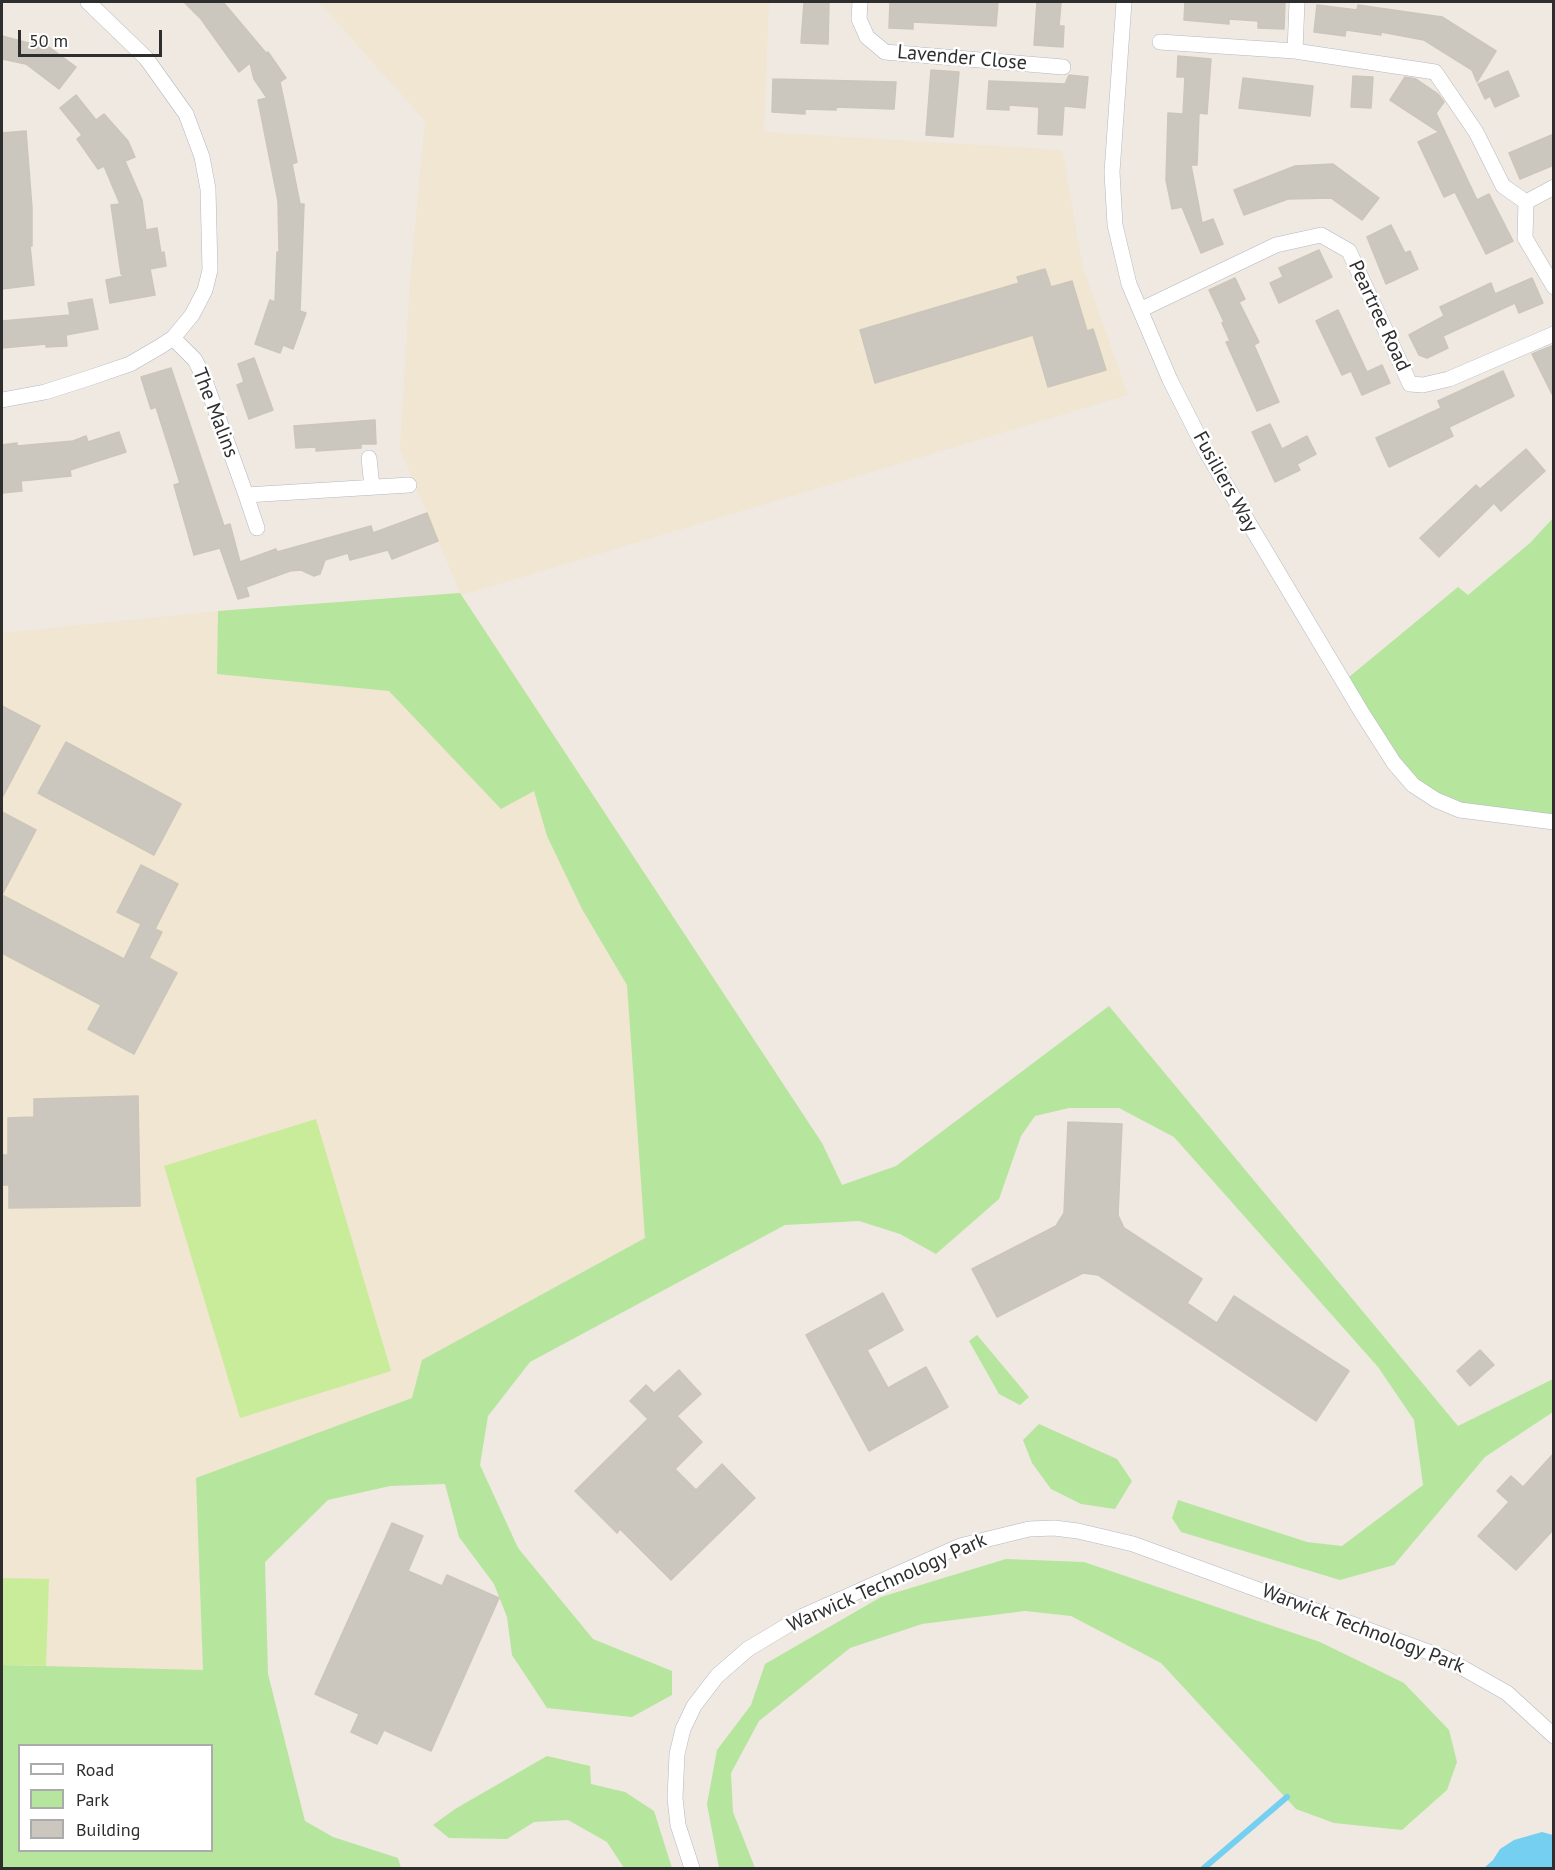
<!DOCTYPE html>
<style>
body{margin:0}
#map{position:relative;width:1555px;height:1870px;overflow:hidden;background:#efe9e1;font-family:"PT Sans",sans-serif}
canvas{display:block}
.frame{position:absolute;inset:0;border:3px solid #2e2e2e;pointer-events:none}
.legend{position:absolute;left:18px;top:1744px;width:195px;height:108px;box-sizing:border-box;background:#fff;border:2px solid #ababab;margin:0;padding:8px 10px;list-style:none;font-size:18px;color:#2e2e2e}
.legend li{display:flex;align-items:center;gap:12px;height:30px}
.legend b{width:30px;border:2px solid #ababab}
.scale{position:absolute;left:18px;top:30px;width:144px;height:27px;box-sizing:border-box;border:3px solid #2e2e2e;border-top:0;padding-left:8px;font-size:18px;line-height:21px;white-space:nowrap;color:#2e2e2e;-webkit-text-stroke:4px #fff;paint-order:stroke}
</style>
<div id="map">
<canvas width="1555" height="1870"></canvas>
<div class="frame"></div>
<ul class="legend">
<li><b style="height:8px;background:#fff"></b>Road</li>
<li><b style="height:16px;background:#b6e59e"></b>Park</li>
<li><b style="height:16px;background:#cbc7bf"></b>Building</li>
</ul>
<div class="scale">50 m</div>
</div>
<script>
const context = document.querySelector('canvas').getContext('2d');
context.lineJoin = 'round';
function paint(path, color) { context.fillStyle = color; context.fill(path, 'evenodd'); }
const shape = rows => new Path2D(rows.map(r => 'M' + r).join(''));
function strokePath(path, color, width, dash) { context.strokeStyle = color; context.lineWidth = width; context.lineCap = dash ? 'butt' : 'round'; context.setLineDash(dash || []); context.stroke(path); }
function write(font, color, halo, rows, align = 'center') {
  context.font = font + ' "PT Sans",sans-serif'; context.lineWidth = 5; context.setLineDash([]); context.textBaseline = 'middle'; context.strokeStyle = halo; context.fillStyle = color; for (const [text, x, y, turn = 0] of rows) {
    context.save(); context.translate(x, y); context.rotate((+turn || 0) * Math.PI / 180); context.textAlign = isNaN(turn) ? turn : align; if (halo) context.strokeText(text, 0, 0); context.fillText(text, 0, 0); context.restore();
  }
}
paint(shape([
 [319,2,769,2,764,132,1062,150,1083,268,1128,395,462,595,822,1143,843,1186,439,1365,451,1413,197,1491,206,1745,20,1746,20,1850,2,1868,2,633,218,611,460,593,400,449,410,281,425,121]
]), '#f0e6d1');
paint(shape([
 [1553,518,1553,822,1474,813,1423,792,1343,682,1458,587,1468,595,1530,543],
 [460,593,822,1143,842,1185,896,1166,1109,1006,1458,1426,1553,1379,1553,1412,1485,1457,1394,1565,1340,1580,1181,1532,1172,1518,1178,1500,1307,1542,1342,1546,1423,1485,1414,1420,1378,1367,1174,1137,1119,1108,1069,1108,1035,1116,1021,1136,999,1199,936,1254,900,1234,859,1221,785,1225,530,1362,488,1416,480,1465,518,1548,593,1639,672,1671,672,1695,632,1717,547,1708,512,1655,507,1617,494,1584,459,1537,445,1484,390,1486,328,1500,265,1562,268,1674,305,1821,333,1837,398,1858,401,1868,2,1868,2,1665,203,1670,196,1478,412,1398,422,1360,645,1238,627,985,582,909,547,836,534,791,501,809,389,691,217,674,218,611],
 [20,1746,212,1746,212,1850,20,1850],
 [977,1335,1029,1397,1020,1405,999,1394,969,1341],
 [1039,1424,1117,1459,1132,1481,1115,1509,1081,1504,1051,1489,1032,1463,1023,1440],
 [1006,1559,1084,1562,1320,1642,1404,1683,1449,1730,1457,1762,1447,1790,1402,1830,1334,1823,1296,1809,1161,1663,1071,1616,1025,1611,922,1624,850,1648,759,1721,731,1773,733,1812,755,1868,719,1868,707,1804,717,1750,751,1705,765,1664,881,1597],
 [547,1756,590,1766,591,1784,625,1792,654,1811,672,1868,624,1868,607,1842,568,1820,534,1822,507,1839,449,1838,433,1825,455,1809]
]), '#b6e59e');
paint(shape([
 [316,1119,391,1371,240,1418,164,1166],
 [2,1578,49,1579,46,1666,2,1665]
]), '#c9ec9a');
paint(shape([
 [1542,1832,1553,1835,1553,1868,1484,1868,1493,1860,1500,1849,1514,1840]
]), '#75cff0');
strokePath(shape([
 [1204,1868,1287,1797]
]), '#75cff0', 6);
const building = shape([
 [184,2,223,2,266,53,268,52,286,78,280,82,297,162,292,164,300,204,304,204,300,311,306,313,293,349,283,345,280,353,255,344,270,300,275,302,277,252,279,252,278,201,258,100,267,98,254,79,250,63,239,72,201,19,184,2],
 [804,2,829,2,828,44,801,43,804,2],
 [890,2,998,2,996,26,913,22,913,29,889,28,890,2],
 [1037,2,1061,2,1059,26,1064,26,1063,47,1034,45,1037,2],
 [1185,2,1285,2,1284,29,1258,28,1258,21,1229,19,1229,24,1184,20,1185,2],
 [1317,5,1357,10,1358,5,1442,17,1496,51,1477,82,1472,70,1424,40,1381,32,1381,35,1346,30,1345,36,1314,32,1317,5],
 [2,36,32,44,37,38,76,67,59,89,26,64,2,59,2,36],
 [1178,56,1211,59,1207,114,1199,113,1197,165,1191,165,1202,223,1213,219,1223,244,1201,253,1182,207,1172,209,1166,180,1168,113,1183,114,1185,77,1177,77,1178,56],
 [931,70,959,72,953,137,926,135,931,70],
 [1508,71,1519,96,1495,107,1490,96,1485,99,1478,84,1508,71],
 [1069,75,1088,77,1085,106,1085,108,1064,106,1062,135,1038,134,1039,107,1009,105,1009,110,987,109,989,81,1065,84,1069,75],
 [1353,76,1373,77,1371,108,1351,107,1353,76],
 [1405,77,1416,79,1438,94,1444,102,1436,113,1477,200,1489,194,1513,241,1486,254,1455,192,1444,197,1418,142,1439,132,1390,100,1405,77],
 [1243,78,1313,86,1310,116,1239,108,1243,78],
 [773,79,896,82,894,109,836,107,836,110,805,109,805,114,772,112,773,79],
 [76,95,96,120,104,114,128,141,135,157,125,161,142,200,146,230,157,228,161,253,164,252,166,266,150,269,155,295,110,303,106,280,124,276,121,274,111,205,120,204,104,166,98,169,77,139,82,135,60,108,76,95],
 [26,131,32,208,32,246,30,246,34,285,2,289,2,133,26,131],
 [1554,134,1554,165,1520,179,1509,153,1554,134],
 [1333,164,1379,198,1362,220,1331,198,1288,199,1244,215,1234,190,1295,166,1333,164],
 [1391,225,1405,253,1410,251,1418,269,1386,284,1367,237,1391,225],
 [1319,250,1332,277,1279,303,1270,283,1283,277,1279,268,1319,250],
 [1045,269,1051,287,1072,281,1087,331,1093,329,1106,370,1048,387,1033,335,875,383,860,330,1019,283,1017,277,1045,269],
 [1235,278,1245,299,1239,302,1259,342,1254,345,1279,402,1257,411,1226,342,1230,341,1222,323,1224,322,1209,290,1235,278],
 [1532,278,1543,303,1519,313,1515,303,1443,336,1448,348,1427,358,1419,355,1409,335,1444,316,1440,307,1491,283,1495,294,1532,278],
 [92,299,98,329,66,335,67,346,46,347,46,344,2,348,2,321,70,315,68,303,92,299],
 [1338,310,1367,372,1382,365,1390,383,1362,395,1351,371,1342,375,1316,321,1338,310],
 [1554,345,1554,398,1532,354,1554,345],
 [254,358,273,410,249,419,237,385,244,382,238,364,254,358],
 [171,368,224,526,230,524,240,562,276,549,277,552,371,526,373,533,427,513,438,541,392,559,388,550,350,560,348,553,325,560,320,574,314,576,301,570,290,571,246,587,249,596,238,599,220,548,194,555,174,485,180,483,156,407,151,409,141,377,171,368],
 [1503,371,1514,396,1449,427,1453,436,1389,467,1376,438,1441,408,1438,401,1503,371],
 [375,420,376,444,361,444,361,448,316,451,316,447,296,448,294,426,375,420],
 [1270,424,1282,449,1307,436,1316,454,1297,464,1300,470,1275,482,1252,432,1270,424],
 [119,432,126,452,70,470,71,476,21,481,22,491,2,493,2,445,17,443,17,446,73,441,86,436,88,442,119,432],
 [1526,449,1545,471,1501,511,1494,503,1439,557,1420,538,1476,485,1480,489,1526,449],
 [2,706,40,726,2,798,2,706],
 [66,742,181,804,154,855,38,793,66,742],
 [2,812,36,830,2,895,2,812],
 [141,865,178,884,155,929,162,932,149,958,177,973,134,1054,88,1029,101,1005,2,953,2,895,124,959,141,924,117,912,141,865],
 [138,1096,140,1206,9,1208,9,1185,2,1185,2,1155,8,1155,8,1118,34,1117,34,1099,138,1096],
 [1068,1122,1122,1124,1118,1215,1124,1228,1202,1279,1187,1303,1217,1323,1234,1296,1349,1371,1316,1421,1098,1275,1083,1273,997,1317,972,1269,1056,1226,1064,1213,1068,1122],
 [883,1293,903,1330,867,1350,888,1388,926,1367,948,1407,869,1451,806,1335,883,1293],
 [1480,1350,1494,1365,1470,1386,1457,1371,1480,1350],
 [679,1370,701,1394,677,1416,702,1442,675,1469,696,1490,722,1464,755,1498,671,1580,620,1529,617,1533,575,1491,648,1419,630,1401,646,1385,654,1393,679,1370],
 [1554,1453,1554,1529,1516,1570,1478,1536,1509,1502,1497,1491,1511,1476,1523,1487,1554,1453],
 [392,1523,423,1536,408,1571,442,1586,447,1575,499,1598,431,1751,384,1730,377,1744,351,1732,359,1714,315,1694,392,1523]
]);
paint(building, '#cbc7bf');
strokePath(building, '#cbc5ba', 1.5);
const street = shape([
 [860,2,859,19,867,37,885,52,1063,67],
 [1124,2,1112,172,1115,225,1129,284,1170,380,1207,453,1362,713,1394,763,1413,785,1436,800,1460,810,1554,822],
 [1160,42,1295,51,1435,72,1476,132,1503,186,1526,202],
 [1295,51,1297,2],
 [1554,187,1526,202,1525,238,1554,287],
 [1140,310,1276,245,1321,235,1349,251,1410,384,1423,385,1449,379,1554,334],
 [173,338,195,360,204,378,246,495,409,485],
 [2,400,45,392,89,378,130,364,161,346,173,338,192,315,205,290,210,270,208,189,202,157,186,114,146,58,88,2],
 [369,458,372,487],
 [246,495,257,528],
 [692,1868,678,1825,675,1798,677,1754,683,1729,694,1706,717,1676,748,1649,803,1616,960,1546,1029,1529,1054,1528,1078,1531,1133,1544,1445,1658,1507,1693,1554,1736]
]);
strokePath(street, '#b4b7c1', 16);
strokePath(street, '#fff', 15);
write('20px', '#2e2e2e', '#fff', [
 ["Lavender Close",962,58,5],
 ["Peartree Road",1379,316,65],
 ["The Malins",215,413,69],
 ["Fusiliers Way",1225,482,61],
 ["Warwick Technology Park",887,1583,-24],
 ["Warwick Technology Park",1363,1629,21]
]);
</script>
